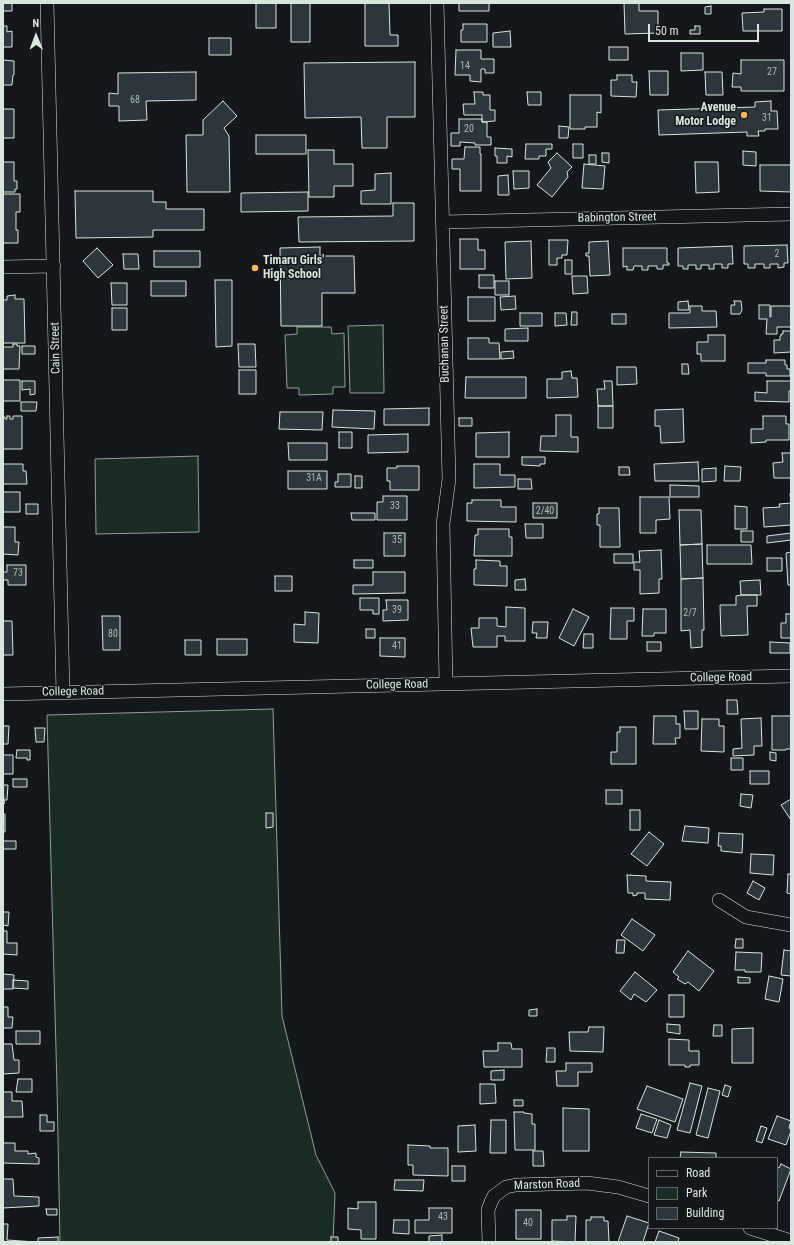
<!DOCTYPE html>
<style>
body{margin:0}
#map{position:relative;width:794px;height:1245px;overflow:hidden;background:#14181c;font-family:"Roboto Condensed",sans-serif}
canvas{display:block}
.frame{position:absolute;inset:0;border:4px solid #d8e6dc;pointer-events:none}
.legend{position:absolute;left:648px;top:1157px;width:130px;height:72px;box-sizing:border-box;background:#14181c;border:1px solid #626a69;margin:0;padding:5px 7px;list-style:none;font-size:12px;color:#d8e6dc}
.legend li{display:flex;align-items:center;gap:8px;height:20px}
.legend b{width:20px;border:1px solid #626a69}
.north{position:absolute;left:16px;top:16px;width:40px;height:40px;-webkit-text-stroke:3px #14181c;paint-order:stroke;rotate:359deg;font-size:11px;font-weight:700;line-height:16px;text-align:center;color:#d8e6dc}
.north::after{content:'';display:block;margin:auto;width:14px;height:18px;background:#d8e6dc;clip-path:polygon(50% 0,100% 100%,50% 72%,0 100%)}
.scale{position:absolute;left:648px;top:24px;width:111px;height:18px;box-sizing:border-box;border:2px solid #d8e6dc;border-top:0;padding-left:5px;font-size:12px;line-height:14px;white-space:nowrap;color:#d8e6dc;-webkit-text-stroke:3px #14181c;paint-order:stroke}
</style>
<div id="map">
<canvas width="794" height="1245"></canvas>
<div class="frame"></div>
<ul class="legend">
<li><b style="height:5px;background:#14181c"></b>Road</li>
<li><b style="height:11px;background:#1a2d24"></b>Park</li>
<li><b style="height:11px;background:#2c363c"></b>Building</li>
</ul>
<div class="north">N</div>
<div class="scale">50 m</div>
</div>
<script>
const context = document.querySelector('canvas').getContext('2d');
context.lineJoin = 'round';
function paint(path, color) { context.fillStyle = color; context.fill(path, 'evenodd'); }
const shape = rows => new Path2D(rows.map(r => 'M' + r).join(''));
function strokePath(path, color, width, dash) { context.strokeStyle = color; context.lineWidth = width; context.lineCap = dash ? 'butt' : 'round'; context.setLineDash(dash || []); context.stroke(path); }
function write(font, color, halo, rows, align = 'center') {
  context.font = font + ' "Roboto Condensed",sans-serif'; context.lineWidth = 3; context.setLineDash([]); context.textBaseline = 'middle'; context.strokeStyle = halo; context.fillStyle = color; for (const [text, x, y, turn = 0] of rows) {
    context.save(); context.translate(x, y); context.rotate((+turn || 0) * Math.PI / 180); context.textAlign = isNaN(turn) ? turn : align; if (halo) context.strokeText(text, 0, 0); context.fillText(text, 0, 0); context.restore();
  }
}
const green = shape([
 [383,325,384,393,350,393,348,326,383,325],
 [297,327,331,327,332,334,344,333,345,387,333,387,333,394,299,395,299,388,287,388,285,335,297,334,297,327],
 [198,456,199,532,96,534,95,459,198,456],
 [273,709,282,1016,316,1155,335,1193,333,1242,60,1242,57,1087,47,715,273,709]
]);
paint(green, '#1a2d24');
strokePath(green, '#939e99', 1);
const building = shape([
 [3,3,12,3,12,11,3,11,3,3],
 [256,3,276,3,276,28,256,28,256,3],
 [291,3,310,3,310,42,291,42,291,3],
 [365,3,389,3,390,35,398,35,398,46,365,46,365,3],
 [459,3,489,3,489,11,459,11,459,3],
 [624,3,639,3,639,11,658,11,658,33,625,34,624,3],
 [711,6,711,14,705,14,705,7,711,6],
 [764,9,782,9,782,31,743,31,742,13,764,12,764,9],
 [463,24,487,24,487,42,461,42,461,30,463,30,463,24],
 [3,26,7,26,7,32,12,31,12,47,3,47,3,26],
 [695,26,700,26,700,34,690,34,690,30,695,30,695,26],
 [510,31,511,47,493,47,493,33,510,31],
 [209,38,231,38,231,55,209,55,209,38],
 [609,47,628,47,628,60,609,60,609,47],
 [456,50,481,50,481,59,494,59,494,73,485,73,485,69,481,69,481,82,470,81,470,75,455,75,456,50],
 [681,53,703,53,703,70,681,71,681,53],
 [3,60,14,61,14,75,13,75,12,85,3,85,3,60],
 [741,60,784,60,784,91,741,91,741,87,732,87,733,73,741,74,741,60],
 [415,62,415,117,387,117,387,148,362,148,361,117,305,118,304,63,415,62],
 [649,71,668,71,668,95,650,95,649,71],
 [196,72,196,100,146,101,147,120,119,121,119,106,109,106,109,93,118,94,118,73,196,72],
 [705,72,722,72,723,95,706,95,705,72],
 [617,75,632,75,632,82,637,82,636,97,611,96,611,80,617,80,617,75],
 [474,92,483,92,483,95,490,95,490,110,495,110,495,121,482,122,482,115,464,115,463,104,475,104,474,92],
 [527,92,541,92,541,105,528,105,527,92],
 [570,95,601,95,601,113,597,112,597,127,585,127,585,129,570,129,570,95],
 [223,101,237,116,224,128,229,136,230,192,187,192,186,135,203,135,203,120,223,101],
 [771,101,771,111,777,111,778,129,765,129,765,131,758,131,759,136,747,136,747,132,659,135,658,110,755,107,755,102,771,101],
 [3,109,14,109,14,138,3,138,3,109],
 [459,119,482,119,482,122,487,122,487,137,491,137,491,145,475,145,475,143,460,142,460,146,451,146,451,133,459,133,459,119],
 [559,126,569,127,568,138,559,138,559,126],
 [256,135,306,135,306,154,256,154,256,135],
 [526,144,552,144,552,149,546,149,546,156,539,156,539,159,525,159,526,144],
 [573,144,583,144,583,158,573,158,573,144],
 [465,147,480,147,480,154,481,154,481,191,460,191,460,169,452,169,452,159,464,159,465,147],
 [495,148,512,149,512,157,507,156,507,163,497,163,497,156,495,156,495,148],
 [308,150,334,150,334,164,353,164,353,186,334,186,334,197,309,197,308,150],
 [743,151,756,152,756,166,743,165,743,151],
 [557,153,572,167,567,172,568,177,552,197,537,185,551,168,548,162,557,153],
 [602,153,609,153,609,163,602,162,602,153],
 [589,155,596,155,596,164,589,164,589,155],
 [3,162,14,162,14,181,17,181,17,189,15,189,15,192,3,192,3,162],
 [695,162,718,162,719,192,696,193,695,162],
 [584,164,605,166,603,189,582,188,584,164],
 [760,165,791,165,791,192,760,191,760,165],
 [513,171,529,171,529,188,514,189,513,171],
 [391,173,391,204,361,204,361,191,375,190,375,174,391,173],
 [508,175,509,195,498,195,498,176,508,175],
 [75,191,153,191,153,202,166,202,166,209,204,209,204,230,153,230,153,237,76,238,75,191],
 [308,192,308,211,241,212,241,193,308,192],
 [3,194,20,194,20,212,16,212,16,230,18,230,18,243,3,243,3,194],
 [393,203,414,203,414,241,299,242,298,217,393,216,393,203],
 [460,239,478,239,478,250,485,250,485,269,460,269,460,239],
 [549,240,568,240,567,255,562,255,562,258,557,258,557,265,549,265,549,240],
 [531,241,532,278,506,279,505,242,531,241],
 [608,241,610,275,590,276,589,256,586,256,586,253,589,253,589,242,608,241],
 [787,245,788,263,784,263,784,267,778,268,778,264,770,264,770,268,764,268,764,264,755,264,755,268,748,268,748,264,744,264,744,246,787,245],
 [732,246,733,264,728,264,728,268,722,268,722,264,714,264,714,269,709,269,709,265,701,265,701,269,696,269,696,265,688,265,688,269,683,269,683,266,678,266,678,248,732,246],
 [320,247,320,256,354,256,355,293,322,293,322,326,281,326,280,248,320,247],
 [97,248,113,265,98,278,83,261,97,248],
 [623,248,667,248,667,263,669,263,669,265,663,265,663,269,657,269,657,266,648,266,648,270,642,270,642,266,634,266,633,270,627,270,627,266,623,267,623,248],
 [154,251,200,251,200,267,154,267,154,251],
 [123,254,138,254,139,269,124,269,123,254],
 [565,260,572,260,572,274,565,274,565,260],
 [479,275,494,275,494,288,479,288,479,275],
 [572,276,587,276,588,293,573,294,572,276],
 [215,280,232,280,232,346,216,347,215,280],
 [151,281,186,281,186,296,151,296,151,281],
 [495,281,509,281,509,295,495,295,495,281],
 [111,283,127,283,127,305,112,305,111,283],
 [15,295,15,299,24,299,25,343,3,343,3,300,7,300,7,296,15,295],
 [515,296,516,309,501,310,500,297,515,296],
 [468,297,495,297,495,321,468,321,468,297],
 [688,301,689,310,678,310,678,302,688,301],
 [734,301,741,301,742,310,740,314,731,314,731,305,735,305,734,301],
 [759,305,770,305,770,317,771,317,771,306,791,306,791,327,777,327,777,334,766,334,767,319,759,319,759,305],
 [690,306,702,306,702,311,716,311,717,327,669,328,669,313,690,313,690,306],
 [112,308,127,308,127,330,112,330,112,308],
 [572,312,577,312,577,325,571,325,572,312],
 [520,313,542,313,542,326,520,326,520,313],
 [555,313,566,313,567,325,555,326,555,313],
 [612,314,626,314,626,324,612,324,612,314],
 [528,328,528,341,505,341,505,329,528,328],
 [783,331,791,331,791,352,774,353,774,340,780,340,780,336,781,336,781,334,783,334,783,331],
 [708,335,725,335,725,361,701,361,701,354,697,354,697,342,708,342,708,335],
 [468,338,489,338,489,343,499,343,500,359,468,359,468,338],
 [13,344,17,344,17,346,20,346,19,369,3,369,3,347,13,347,13,344],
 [238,344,255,344,256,367,239,367,238,344],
 [22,346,35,346,35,354,22,354,22,346],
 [513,351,514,358,501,359,501,352,513,351],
 [766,360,785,360,785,365,787,365,787,369,790,369,790,376,766,376,766,373,748,373,748,363,766,363,766,360],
 [682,364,688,364,689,374,682,374,682,364],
 [617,367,636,367,637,384,617,385,617,367],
 [239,370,256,370,256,394,239,394,239,370],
 [571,371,572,378,577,378,578,397,547,398,547,379,562,379,562,372,571,371],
 [466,377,526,377,526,398,465,398,466,377],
 [3,380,20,380,20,401,3,401,3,380],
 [22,381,35,381,35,394,30,395,30,389,22,390,22,381],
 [604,381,612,381,613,406,598,406,597,389,605,389,604,381],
 [767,381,791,381,791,391,789,391,789,402,755,401,755,392,767,393,767,381],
 [21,402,37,402,36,411,21,411,21,402],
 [598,406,613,406,613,428,598,428,598,406],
 [429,408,429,425,384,425,384,409,429,408],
 [683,409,684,442,661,443,660,426,655,426,655,410,683,409],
 [333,410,375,411,374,429,332,427,333,410],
 [280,412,323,412,322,430,279,429,280,412],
 [556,415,571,415,571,437,578,437,578,452,540,451,541,436,556,436,556,415],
 [7,416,10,416,10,419,13,419,13,416,22,416,22,449,3,449,3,417,5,417,5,419,7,419,7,416],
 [763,416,786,416,786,424,789,424,789,440,766,440,766,442,751,443,751,429,763,429,763,416],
 [459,418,472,418,472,426,459,426,459,418],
 [339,432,352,432,352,448,339,448,339,432],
 [509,432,509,457,476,457,476,433,509,432],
 [408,434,408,452,368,453,368,435,408,434],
 [288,443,327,443,327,460,289,460,288,443],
 [782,453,791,453,791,478,774,478,773,463,783,462,782,453],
 [522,457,545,457,545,464,540,464,540,466,522,465,522,457],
 [698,462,699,481,655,481,654,464,698,462],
 [3,464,23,464,23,471,26,471,27,484,3,484,3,464],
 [474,464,500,464,500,475,515,475,515,487,474,488,474,464],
 [397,466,419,466,419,490,390,490,390,481,387,481,387,468,397,468,397,466],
 [725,466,741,467,740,481,724,481,725,466],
 [619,467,629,467,630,475,619,475,619,467],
 [716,468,716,481,702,482,702,469,716,468],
 [288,471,327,471,327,489,288,489,288,471],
 [338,474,351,474,351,487,335,487,335,482,338,482,338,474],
 [355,476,362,476,362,488,355,488,355,476],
 [518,479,531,479,532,489,518,489,518,479],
 [670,485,699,486,699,497,670,497,670,485],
 [3,492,20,492,20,512,3,512,3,492],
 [790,494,791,494,791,525,764,527,763,508,780,507,779,504,791,503,790,494],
 [383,496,407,496,407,520,377,520,377,502,383,502,383,496],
 [640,497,669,497,670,519,656,520,656,533,640,533,640,497],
 [472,500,501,500,501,507,516,507,516,522,467,521,467,503,472,503,472,500],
 [533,503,557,503,557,518,533,518,533,503],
 [26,504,38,504,38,514,26,514,26,504],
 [735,506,747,507,747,529,735,529,735,506],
 [599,508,619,508,620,547,600,547,600,525,597,525,597,514,599,514,599,508],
 [679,510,701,510,702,544,680,545,679,510],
 [351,513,375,513,375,520,352,520,351,513],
 [525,524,543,524,543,538,526,538,525,524],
 [3,527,15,527,15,542,19,542,18,555,3,554,3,527],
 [478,529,509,529,509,537,512,537,512,556,474,556,475,535,478,535,478,529],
 [741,531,753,531,753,542,741,542,741,531],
 [384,533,405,533,405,556,384,556,384,533],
 [791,533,791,540,767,543,767,536,791,533],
 [702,544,703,578,681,579,680,545,702,544],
 [707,545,751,545,752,564,707,564,707,545],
 [661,550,662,579,659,579,659,593,640,594,640,570,634,570,634,562,640,562,639,551,661,550],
 [791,552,791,585,788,585,786,553,791,552],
 [614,554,633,554,633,563,614,563,614,554],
 [767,558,782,558,782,571,767,571,767,558],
 [354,560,373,560,373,568,354,568,354,560],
 [476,560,500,561,500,566,507,566,507,586,474,585,474,569,476,569,476,560],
 [7,565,26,565,26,585,8,585,8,580,3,580,3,572,7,572,7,565],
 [373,572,405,572,405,593,353,594,353,585,373,585,373,572],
 [275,576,292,576,292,591,275,591,275,576],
 [703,578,704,630,702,630,702,647,691,648,690,630,681,631,681,579,703,578],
 [525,579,526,590,515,590,515,580,525,579],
 [760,580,761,595,741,595,740,581,760,580],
 [741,595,757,595,757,606,747,606,748,635,721,636,720,605,736,605,736,596,741,595],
 [360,598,379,598,379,614,373,614,373,610,360,610,360,598],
 [386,600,408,600,408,620,383,621,383,610,387,610,386,600],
 [506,607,525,608,525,641,505,641,505,636,497,636,497,647,473,647,471,628,479,628,479,618,497,618,497,626,506,627,506,607],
 [611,608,634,608,634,621,627,621,627,639,610,639,611,608],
 [573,609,589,617,574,646,559,638,573,609],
 [643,609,666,609,666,633,654,633,654,636,642,636,643,609],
 [305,612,319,613,318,643,294,642,294,624,305,625,305,612],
 [786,614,791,614,791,638,781,638,781,623,786,623,786,614],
 [102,616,120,616,120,650,103,650,102,616],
 [3,621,12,621,13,655,3,655,3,621],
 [533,622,548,622,547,638,536,638,537,633,532,633,533,622],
 [366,629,375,629,375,638,366,638,366,629],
 [584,634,593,634,593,648,583,648,584,634],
 [380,638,405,638,405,657,380,656,380,638],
 [217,639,247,639,247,655,217,655,217,639],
 [185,640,201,640,201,655,185,655,185,640],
 [647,642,661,642,661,651,647,651,647,642],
 [770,642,790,643,790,653,770,653,770,642],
 [727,700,737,700,738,714,727,714,727,700],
 [684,711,698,711,698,729,685,729,684,711],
 [654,716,676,716,676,724,680,724,680,738,675,738,676,744,653,744,654,716],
 [772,716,791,716,791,749,786,749,786,750,772,750,772,716],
 [761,718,762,746,754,746,754,755,733,756,733,749,742,748,741,719,761,718],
 [702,719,719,719,719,726,724,726,724,752,701,751,702,719],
 [3,726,9,726,8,744,3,744,3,726],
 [620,727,636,727,636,764,611,764,611,752,617,752,617,732,620,732,620,727],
 [35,728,45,728,44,742,36,742,35,728],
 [17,750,30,750,30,760,27,760,27,758,16,758,17,750],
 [770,752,776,753,776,761,770,760,770,752],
 [3,755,13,755,13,774,3,774,3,755],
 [731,758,743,758,743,770,731,770,731,758],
 [750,771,769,771,769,784,750,784,750,771],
 [13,779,27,779,27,787,13,787,13,779],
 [3,785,8,785,7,800,4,800,4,804,3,785],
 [606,790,622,790,622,804,606,804,606,790],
 [741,794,753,795,751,808,740,806,741,794],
 [791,799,791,820,781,805,791,799],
 [630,810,640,810,640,830,630,830,630,810],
 [266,813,273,813,273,827,266,828,266,813],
 [3,814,5,814,5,832,3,832,3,814],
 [685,826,709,828,708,843,682,841,685,826],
 [649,832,664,844,647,866,631,854,649,832],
 [719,833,743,834,742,853,721,851,721,846,718,846,719,833],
 [3,841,16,841,16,849,3,849,3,841],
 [751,854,774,855,773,875,750,873,751,854],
 [788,874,791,874,791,894,787,893,788,874],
 [627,875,646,876,646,881,671,882,670,900,645,899,645,893,637,893,637,895,633,896,633,893,628,893,627,875],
 [753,881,765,888,759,900,747,893,753,881],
 [3,908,3,912,9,912,8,926,3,925,3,908],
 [632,919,655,935,643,951,621,935,632,919],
 [3,931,7,931,7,943,17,943,17,955,3,954,3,931],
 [736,939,743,939,743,948,735,948,736,939],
 [617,940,625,940,624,953,616,953,617,940],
 [784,950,791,951,791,976,781,975,784,950],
 [688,951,714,971,699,991,688,982,685,984,677,979,679,977,673,972,688,951],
 [736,952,762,953,761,972,745,972,745,970,735,970,736,952],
 [635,972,657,990,646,1002,634,994,631,1000,620,991,635,972],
 [3,974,14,975,13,989,3,989,3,974],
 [769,976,783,979,779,1002,765,999,769,976],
 [738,977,750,978,750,983,738,983,738,977],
 [13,980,28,981,28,989,13,988,13,980],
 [669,995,684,995,684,1017,669,1017,669,995],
 [3,1007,8,1007,8,1017,13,1017,12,1028,3,1028,3,1007],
 [537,1009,537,1016,529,1016,529,1010,537,1009],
 [667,1024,680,1025,680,1034,667,1032,667,1024],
 [714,1025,722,1025,722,1036,713,1036,714,1025],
 [589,1027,604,1027,603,1052,570,1051,569,1032,588,1032,589,1027],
 [753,1028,753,1063,732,1063,732,1029,753,1028],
 [16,1031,40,1031,40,1044,16,1044,16,1031],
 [669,1039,689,1040,689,1051,699,1051,699,1065,690,1065,690,1067,685,1067,685,1065,669,1065,669,1039],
 [498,1043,511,1043,512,1049,522,1049,522,1067,484,1067,483,1051,498,1051,498,1043],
 [3,1044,12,1044,14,1060,19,1060,19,1073,3,1074,3,1044],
 [547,1048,555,1048,555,1062,546,1062,547,1048],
 [566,1063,592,1063,592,1072,578,1072,578,1086,557,1086,556,1071,566,1071,566,1063],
 [504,1070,504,1080,491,1080,491,1071,504,1070],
 [18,1079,32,1079,32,1092,16,1092,18,1079],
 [690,1083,702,1086,690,1133,677,1130,690,1083],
 [480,1084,495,1084,496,1103,480,1104,480,1084],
 [725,1085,731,1087,728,1097,722,1095,725,1085],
 [647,1086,683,1099,675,1122,637,1109,647,1086],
 [708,1088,720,1091,708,1138,696,1135,708,1088],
 [3,1092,12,1092,12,1101,22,1101,23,1117,3,1117,3,1092],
 [514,1100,523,1100,523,1106,514,1106,514,1100],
 [563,1108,589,1109,589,1151,563,1151,563,1108],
 [514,1112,524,1112,524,1113,532,1114,532,1124,535,1124,535,1150,515,1150,514,1112],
 [641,1114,657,1119,652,1133,636,1128,641,1114],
 [40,1115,47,1115,47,1122,54,1122,54,1131,40,1131,40,1115],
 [777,1116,791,1121,789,1128,791,1129,791,1131,786,1145,768,1139,777,1116],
 [491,1120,506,1120,506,1153,490,1153,491,1120],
 [659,1120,671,1125,667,1138,654,1135,659,1120],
 [475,1125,476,1151,458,1152,458,1126,475,1125],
 [761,1126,767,1128,762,1143,756,1141,761,1126],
 [3,1143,15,1143,15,1151,28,1151,28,1154,36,1153,36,1157,39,1158,39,1164,3,1163,3,1143],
 [408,1145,430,1146,430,1148,448,1148,448,1176,413,1175,413,1165,408,1165,408,1145],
 [533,1151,543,1151,544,1166,533,1166,533,1151],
 [681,1152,716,1153,716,1158,680,1158,681,1152],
 [781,1164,791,1169,779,1201,777,1200,777,1167,779,1168,781,1164],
 [452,1166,465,1166,465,1181,452,1181,452,1166],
 [3,1179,13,1179,14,1196,39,1197,39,1206,3,1208,3,1179],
 [395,1180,424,1180,423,1191,394,1190,395,1180],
 [358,1202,376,1202,376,1239,361,1239,361,1230,348,1229,348,1208,358,1209,358,1202],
 [429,1208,452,1208,452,1233,415,1233,415,1220,429,1220,429,1208],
 [46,1209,57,1209,57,1215,47,1215,46,1209],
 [516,1210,541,1210,541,1239,516,1239,516,1210],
 [567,1216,576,1216,575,1242,552,1241,552,1220,567,1220,567,1216],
 [627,1216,649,1223,643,1242,618,1242,627,1216],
 [591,1217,604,1217,604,1221,608,1221,609,1242,586,1242,586,1220,591,1220,591,1217],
 [394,1220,409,1220,409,1234,393,1233,394,1220],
 [3,1224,8,1224,7,1240,36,1242,3,1242,3,1224],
 [659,1231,679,1238,678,1242,655,1242,659,1231],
 [442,1235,442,1242,429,1242,429,1236,442,1235],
 [58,1237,58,1242,38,1242,38,1238,58,1237],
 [331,1237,338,1237,338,1242,331,1242,331,1237]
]);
paint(building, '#2c363c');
strokePath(building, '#d8e6dc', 1);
const minor = shape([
 [47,3,63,693],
 [437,3,449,479,443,524,446,684],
 [443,222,791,214],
 [3,267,54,266],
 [3,694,791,676],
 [719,900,746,917,791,925],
 [750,1228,791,1241],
 [489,1242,488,1210,491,1202,494,1196,506,1187,516,1185,587,1183,618,1187,649,1196]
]);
strokePath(minor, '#d8e6dc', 14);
strokePath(minor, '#14181c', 13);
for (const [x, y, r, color] of [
 [744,115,4,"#ffb74d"],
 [255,268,4,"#ffb74d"]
]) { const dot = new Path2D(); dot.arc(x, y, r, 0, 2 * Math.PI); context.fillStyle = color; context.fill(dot); strokePath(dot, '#14181c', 1.5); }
write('10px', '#adbab4', null, [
 ["14",465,66],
 ["27",772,72],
 ["68",135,100],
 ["31",767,118],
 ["20",469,129],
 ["2",777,254],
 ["31A",314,478],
 ["33",395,506],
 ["2/40",545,511],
 ["35",397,540],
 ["73",18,573],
 ["39",397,610],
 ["2/7",690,613],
 ["80",113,634],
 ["41",397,646],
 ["43",443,1217],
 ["40",528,1223]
]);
write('bold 12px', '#d8e6dc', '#14181c', [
 ["Avenue",736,108],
 ["Motor Lodge",736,122],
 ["Timaru Girls'",263,261,"left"],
 ["High School",263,275,"left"]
], 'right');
write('12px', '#d8e6dc', '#14181c', [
 ["Babington Street",617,218,-1],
 ["Buchanan Street",445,344,-91],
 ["Cain Street",56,348,-91],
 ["College Road",721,678,-1],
 ["College Road",397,685,-1],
 ["College Road",73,692,-1],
 ["Marston Road",547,1185,-2]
]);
</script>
